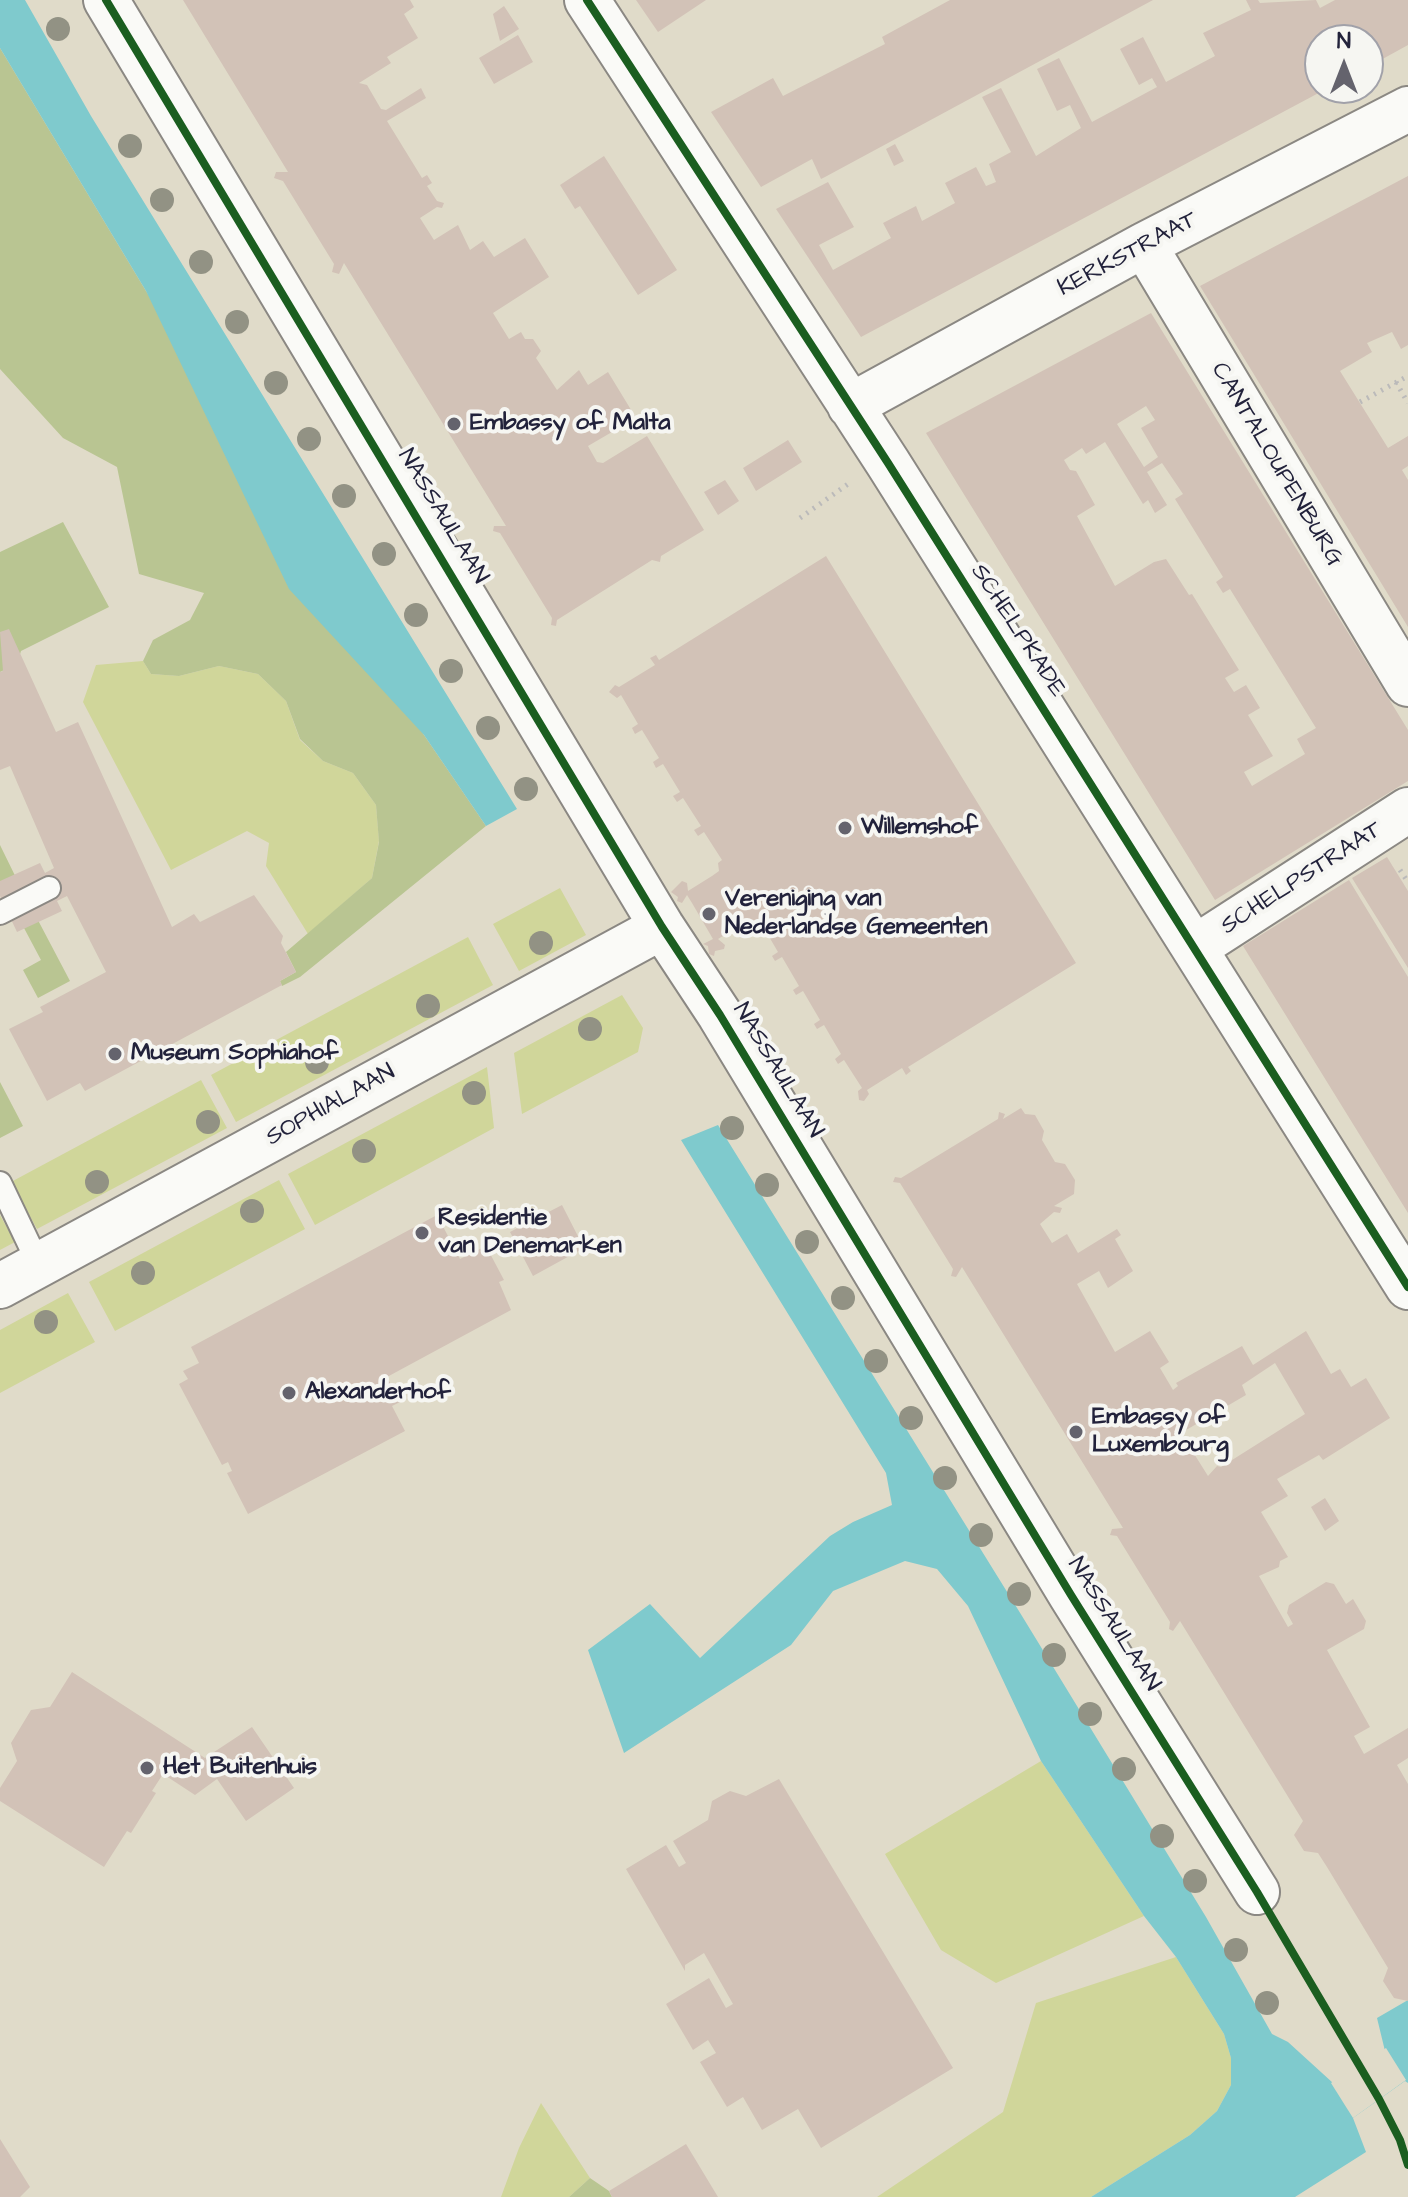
<!DOCTYPE html>
<style>
body{margin:0}
#map{position:relative;width:1408px;height:2197px;overflow:hidden;background:#e0dbc9;font-family:"Architects Daughter",sans-serif}
canvas{display:block}
.north{position:absolute;left:1304px;top:24px;width:80px;height:80px;box-sizing:border-box;background:#f6f6f2;border:2px solid #a1a1a9;border-radius:50%;rotate:0deg;font-size:22px;font-weight:700;line-height:32px;text-align:center;color:#22223b}
.north::after{content:'';display:block;margin:auto;width:28px;height:36px;background:#64636d;clip-path:polygon(50% 0,100% 100%,50% 72%,0 100%)}
</style>
<div id="map">
<canvas width="1408" height="2197"></canvas>
<div class="north">N</div>
</div>
<script>
const context = document.querySelector('canvas').getContext('2d');
context.lineJoin = 'round';
function paint(path, color) { context.fillStyle = color; context.fill(path, 'evenodd'); }
const shape = rows => new Path2D(rows.map(r => 'M' + r).join(''));
function strokePath(path, color, width, dash) { context.strokeStyle = color; context.lineWidth = width; context.lineCap = dash ? 'butt' : 'round'; context.setLineDash(dash || []); context.stroke(path); }
function write(font, color, halo, rows, align = 'center') {
  context.font = font + ' "Architects Daughter",sans-serif'; context.lineWidth = 8; context.setLineDash([]); context.textBaseline = 'middle'; context.strokeStyle = halo; context.fillStyle = color; for (const [text, x, y, turn = 0] of rows) {
    context.save(); context.translate(x, y); context.rotate((+turn || 0) * Math.PI / 180); context.textAlign = isNaN(turn) ? turn : align; if (halo) context.strokeText(text, 0, 0); context.fillText(text, 0, 0); context.restore();
  }
}
paint(shape([
 [143,661,151,674,179,676,219,666,258,674,286,701,300,740,323,761,353,773,376,805,379,841,372,878,308,934,266,866,269,843,247,831,171,870,83,702,96,665],
 [560,888,586,935,519,971,493,924],
 [468,937,493,985,236,1122,211,1075],
 [622,995,643,1028,638,1052,522,1114,514,1053],
 [487,1067,494,1128,315,1225,288,1174],
 [201,1080,227,1128,37,1229,11,1182],
 [279,1180,305,1229,115,1331,89,1282],
 [0,1215,15,1242,0,1250],
 [68,1293,95,1342,0,1393,0,1330],
 [1041,1761,1144,1916,996,1983,941,1950,885,1854],
 [1176,1957,1224,2034,1231,2058,1231,2085,1217,2111,1190,2135,1091,2197,877,2197,1003,2112,1036,2003],
 [541,2103,590,2178,569,2197,501,2197,519,2148]
]), '#d0d69a');
paint(shape([
 [0,48,146,291,424,735,486,826,300,977,282,986,280,981,296,972,286,952,372,878,379,842,376,805,353,773,323,761,300,739,286,701,258,674,219,666,179,676,151,674,143,661,153,640,190,620,204,593,139,574,117,467,63,438,0,369],
 [63,522,109,607,21,651,17,664,0,672,0,552],
 [0,845,24,894,0,884],
 [30,905,70,981,38,998,23,970,41,960,16,913],
 [0,1082,23,1126,0,1138],
 [590,2178,609,2191,612,2197,569,2197]
]), '#b9c592');
paint(shape([
 [0,0,25,0,91,116,517,809,486,826,424,735,289,589,146,291,0,48],
 [718,1125,1022,1616,1206,1917,1272,2034,1288,2042,1333,2083,1385,2051,1377,2018,1408,2000,1408,2083,1405,2081,1353,2118,1366,2152,1295,2197,1091,2197,1190,2135,1217,2111,1231,2085,1231,2058,1224,2034,1176,1957,1144,1916,1041,1761,968,1606,937,1569,905,1561,833,1591,791,1645,624,1753,588,1650,650,1604,700,1658,830,1536,853,1522,892,1505,886,1473,681,1140]
]), '#7fcacd');
paint(shape([
 [1386,2048,1406,2080,1353,2118,1331,2083]
]), '#e0dbc9');
paint(shape([
 [183,0,410,0,414,7,404,14,418,38,387,57,391,63,359,83,367,85,381,109,386,110,421,88,426,98,387,121,422,178,427,175,432,183,427,186,437,201,444,203,442,208,437,207,420,218,434,240,458,225,470,250,483,241,494,257,525,238,549,277,493,313,509,339,521,332,525,339,533,339,541,351,536,358,557,390,579,370,588,385,608,372,636,418,588,446,597,462,603,463,647,436,704,530,661,556,660,562,652,560,557,620,556,626,551,625,552,618,500,533,493,531,494,526,506,526,344,263,339,274,332,272,334,264,283,181,274,178,276,172,288,172],
 [636,0,706,0,658,32],
 [950,0,1153,0,825,177,821,179,812,159,761,187,711,112,773,78,783,96,885,44,882,37],
 [1246,0,1258,0,1260,3,1316,0,1320,8,1335,0,1408,0,1408,45,1368,67,1368,40,1320,40,1320,88,1328,88,861,337,776,209,828,182,854,227,819,245,833,270,891,238,883,223,916,206,922,221,955,203,945,183,976,167,986,186,996,182,989,164,1011,152,982,97,1001,88,1036,156,1081,128,1070,105,1057,111,1037,69,1059,58,1092,122,1157,87,1152,78,1139,85,1120,49,1143,37,1166,82,1215,56,1203,33,1251,10],
 [504,6,519,29,500,41,493,14],
 [518,35,533,62,494,84,479,58],
 [895,144,904,161,894,166,886,149],
 [604,156,677,270,638,295,580,206,575,209,560,185],
 [1408,176,1408,345,1401,349,1392,332,1367,343,1372,352,1340,371,1388,448,1408,436,1408,466,1402,470,1408,480,1408,627,1200,286],
 [1151,313,1408,730,1408,781,1215,900,926,433],
 [1146,406,1155,420,1141,428,1158,457,1144,467,1117,424],
 [1105,442,1143,504,1148,500,1155,513,1167,505,1147,472,1162,463,1183,494,1175,499,1223,577,1216,582,1223,593,1230,589,1316,728,1297,739,1305,754,1252,786,1244,772,1273,756,1248,715,1260,708,1246,685,1234,692,1225,678,1239,670,1192,594,1189,595,1166,559,1154,562,1115,586,1077,516,1095,505,1076,471,1070,470,1064,460,1082,448,1086,454],
 [788,440,802,462,756,491,743,468],
 [725,480,739,501,718,515,704,492],
 [826,556,1076,963,908,1067,911,1071,906,1075,902,1068,867,1090,869,1094,864,1101,859,1100,858,1091,862,1088,844,1060,838,1064,835,1059,841,1054,824,1025,817,1029,814,1024,820,1020,803,991,796,995,793,990,799,986,782,957,775,961,772,956,778,952,761,923,756,926,749,920,718,939,725,945,724,949,715,951,714,956,709,954,708,946,703,944,713,939,692,903,687,895,682,903,677,901,678,897,671,892,682,881,687,883,688,891,712,876,719,871,718,863,722,860,704,832,698,836,694,830,701,826,683,798,677,802,673,796,680,792,663,764,656,768,653,762,659,758,642,730,635,734,632,728,638,724,621,695,617,698,609,692,615,685,619,687,655,665,650,658,656,655,659,660],
 [9,629,56,732,78,722,172,927,194,914,200,922,254,895,283,936,281,943,296,972,280,981,282,985,85,1091,80,1083,47,1101,9,1029,43,1012,40,1007,106,972,67,896,57,901,62,911,17,932,0,896,0,881,40,863,45,873,54,868,10,766,0,770,0,672,3,671,0,632],
 [1387,857,1408,891,1408,968,1352,878],
 [1349,880,1408,977,1408,1213,1243,946],
 [1021,1108,1025,1114,1035,1115,1044,1131,1042,1140,1055,1162,1065,1164,1075,1180,1074,1194,1054,1206,1062,1208,1060,1213,1054,1212,1040,1224,1052,1243,1067,1234,1078,1253,1117,1229,1121,1235,1115,1239,1133,1271,1108,1288,1099,1271,1077,1284,1115,1352,1150,1331,1169,1362,1160,1368,1173,1390,1178,1386,1176,1383,1242,1346,1253,1365,1306,1331,1331,1374,1340,1369,1351,1387,1366,1378,1390,1418,1323,1460,1319,1455,1277,1479,1288,1496,1261,1512,1288,1557,1280,1561,1279,1567,1259,1576,1288,1627,1293,1624,1287,1613,1289,1605,1326,1582,1334,1584,1346,1604,1353,1599,1366,1621,1364,1629,1327,1650,1370,1727,1354,1736,1364,1754,1408,1728,1408,1758,1397,1765,1408,1784,1408,2001,1394,1998,1383,1981,1388,1968,1327,1867,1318,1853,1304,1851,1294,1835,1303,1821,1180,1621,1173,1631,1169,1629,1170,1622,1117,1536,1110,1535,1112,1529,1123,1528,962,1267,956,1277,951,1276,953,1269,900,1183,893,1182,895,1177,901,1178,998,1119,999,1112,1005,1114,1003,1119],
 [1275,1363,1305,1414,1221,1467,1217,1466,1208,1476,1181,1433,1246,1395,1242,1385],
 [562,1205,584,1248,533,1276,510,1232],
 [437,1215,460,1259,486,1246,504,1280,499,1282,511,1310,387,1377,400,1402,392,1406,405,1431,248,1514,227,1473,232,1471,228,1462,222,1465,179,1384,188,1379,183,1371,199,1363,191,1347],
 [1325,1498,1339,1521,1325,1531,1311,1507],
 [72,1672,205,1758,252,1727,294,1788,246,1821,217,1779,195,1795,163,1774,152,1791,156,1793,131,1833,127,1831,104,1867,0,1801,0,1788,17,1761,11,1743,31,1710,50,1707],
 [779,1779,953,2068,821,2148,798,2109,762,2130,743,2097,727,2107,700,2062,716,2053,708,2040,693,2050,666,2004,709,1978,726,2008,733,2004,704,1953,685,1965,685,1971,626,1869,666,1845,679,1867,686,1863,673,1841,708,1820,712,1801,730,1791,746,1796],
 [0,2139,30,2187,20,2197,0,2197],
 [686,2144,718,2197,612,2197,609,2191]
]), '#d2c2b7');
const lane = shape([
 [0,913,49,888],
 [0,1183,39,1265]
]);
const street = shape([
 [106,0,662,927,720,1015,1071,1595,1257,1892],
 [587,0,888,463,1408,1287],
 [1144,245,1408,684],
 [850,406,1144,245,1408,109],
 [1196,947,1408,810],
 [0,1286,662,927]
]);
strokePath(lane, '#8b8883', 26);
strokePath(street, '#8b8883', 48);
strokePath(shape([
 [1396,382,1408,403],
 [1360,402,1408,376],
 [800,518,848,484],
 [1400,870,1408,882]
]), '#bbbaba', 5, [2, 6]);
strokePath(lane, '#fafaf7', 22);
strokePath(street, '#fafaf7', 44);
strokePath(shape([
 [106,0,662,927,720,1015,1071,1595,1257,1892,1379,2099,1400,2140,1408,2165],
 [587,0,888,463,1408,1287]
]), '#1b5e20', 8);
context.fillStyle = '#929284';
for (const [x, y] of [
 [58,29],
 [130,146],
 [162,200],
 [201,262],
 [237,322],
 [276,383],
 [309,439],
 [344,496],
 [384,554],
 [416,615],
 [451,671],
 [488,728],
 [526,789],
 [541,943],
 [428,1006],
 [590,1029],
 [317,1062],
 [474,1093],
 [208,1122],
 [732,1128],
 [364,1151],
 [97,1182],
 [767,1185],
 [252,1211],
 [807,1242],
 [143,1273],
 [843,1298],
 [46,1322],
 [876,1361],
 [911,1418],
 [945,1478],
 [981,1535],
 [1019,1594],
 [1054,1655],
 [1090,1714],
 [1124,1769],
 [1162,1836],
 [1195,1881],
 [1236,1950],
 [1267,2003]
]) { context.beginPath(); context.arc(x, y, 12, 0, 2 * Math.PI); context.fill(); }
for (const [x, y, r, color] of [
 [454,424,8,"#64636d"],
 [845,828,8,"#64636d"],
 [709,914,8,"#64636d"],
 [115,1054,8,"#64636d"],
 [422,1233,8,"#64636d"],
 [289,1393,8,"#64636d"],
 [1076,1432,8,"#64636d"],
 [147,1768,8,"#64636d"]
]) { const dot = new Path2D(); dot.arc(x, y, r, 0, 2 * Math.PI); context.fillStyle = color; context.fill(dot); strokePath(dot, '#f6f6f2', 3); }
write('24px', '#22223b', '#f6f6f2', [
 ["KERKSTRAAT",1128,255,-28],
 ["CANTALOUPENBURG",1276,465,59],
 ["NASSAULAAN",442,517,59],
 ["SCHELPKADE",1017,631,57],
 ["SCHELPSTRAAT",1302,879,-33],
 ["NASSAULAAN",777,1071,59],
 ["SOPHIALAAN",331,1106,-29],
 ["NASSAULAAN",1113,1625,58]
]);
write('bold 24px', '#22223b', '#f6f6f2', [
 ["Embassy of Malta",470,424],
 ["Willemshof",861,828],
 ["Vereniging van",725,900],
 ["Nederlandse Gemeenten",725,928],
 ["Museum Sophiahof",131,1054],
 ["Residentie",438,1219],
 ["van Denemarken",438,1247],
 ["Alexanderhof",305,1393],
 ["Embassy of",1092,1418],
 ["Luxembourg",1092,1446],
 ["Het Buitenhuis",163,1768]
], 'left');
</script>
